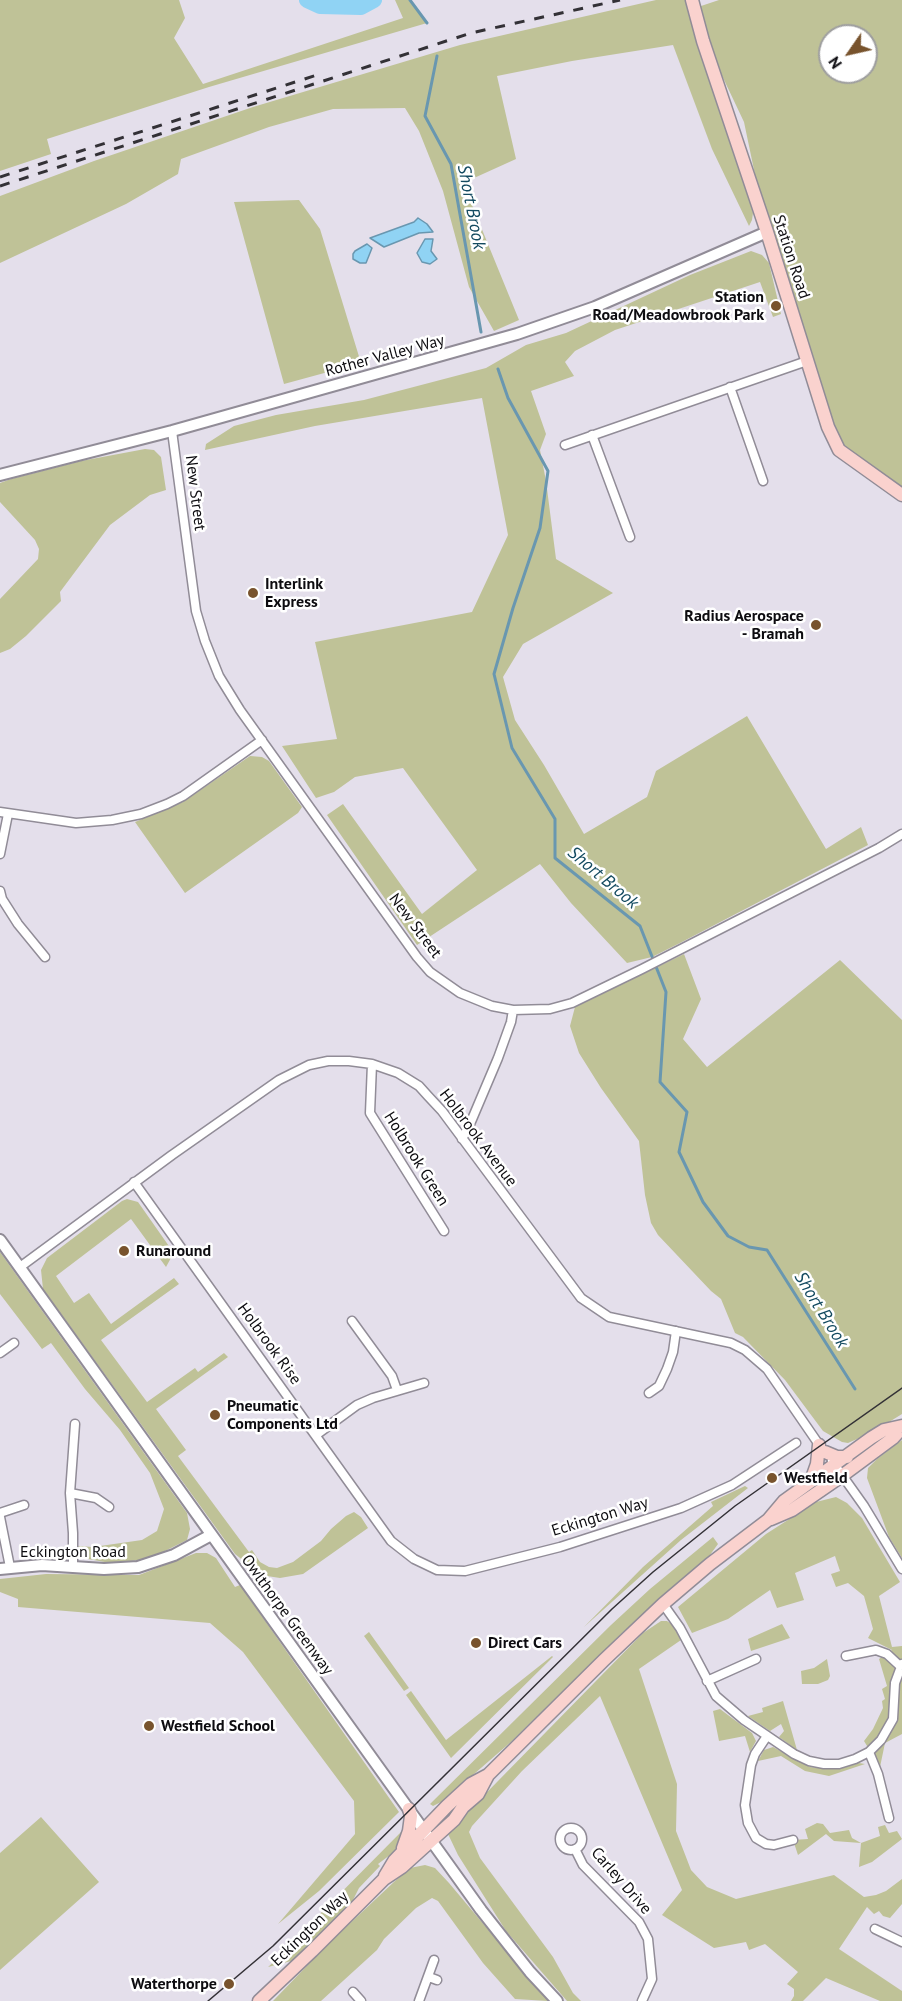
<!DOCTYPE html>
<style>
body{margin:0}
#map{position:relative;width:902px;height:2001px;overflow:hidden;background:#e4dfeb;font-family:"PT Sans",sans-serif}
canvas{display:block}
.north{position:absolute;left:818px;top:24px;width:60px;height:60px;box-sizing:border-box;background:#fff;border:2px solid #9e9e9f;border-radius:50%;rotate:236deg;font-size:16px;font-weight:700;line-height:24px;text-align:center;color:#0d0c10}
.north::after{content:'';display:block;margin:auto;width:21px;height:27px;background:#78532d;clip-path:polygon(50% 0,100% 100%,50% 72%,0 100%)}
</style>
<div id="map">
<canvas width="902" height="2001"></canvas>
<div class="north">N</div>
</div>
<script>
const context = document.querySelector('canvas').getContext('2d');
context.lineJoin = 'round';
function paint(path, color) { context.fillStyle = color; context.fill(path, 'evenodd'); }
const shape = rows => new Path2D(rows.map(r => 'M' + r).join(''));
function strokePath(path, color, width, dash) { context.strokeStyle = color; context.lineWidth = width; context.lineCap = dash ? 'butt' : 'round'; context.setLineDash(dash || []); context.stroke(path); }
function write(font, color, halo, rows, align = 'center') {
  context.font = font + ' "PT Sans",sans-serif'; context.lineWidth = 5; context.setLineDash([]); context.textBaseline = 'middle'; context.strokeStyle = halo; context.fillStyle = color; for (const [text, x, y, turn = 0] of rows) {
    context.save(); context.translate(x, y); context.rotate((+turn || 0) * Math.PI / 180); context.textAlign = isNaN(turn) ? turn : align; if (halo) context.strokeText(text, 0, 0); context.fillText(text, 0, 0); context.restore();
  }
}
paint(shape([
 [0,0,179,0,185,18,174,38,203,84,403,18,395,0,410,0,427,23,209,87,47,139,51,154,0,171],
 [656,0,688,0,696,38,748,195,753,213,752,220,749,226,712,149,673,45,572,61,497,76,516,159,463,183,519,320,494,331,469,287,443,191,419,131,405,108,333,109,269,127,181,159,178,174,126,204,0,263,0,196,94,161,253,107,460,45],
 [694,0,701,6,719,0,902,0,902,495,839,450,767,232,744,122,698,25],
 [830,36,866,36,866,72,830,72],
 [299,200,320,229,361,363,284,384,234,202],
 [751,251,762,255,769,263,781,314,773,317,760,282,615,330,575,351,565,362,574,376,531,391,546,434,540,450,546,481,556,559,613,593,523,644,503,677,515,720,544,765,584,834,647,797,656,771,747,716,826,849,861,827,868,845,680,943,652,957,627,963,571,903,540,864,417,945,327,815,343,804,422,914,477,870,403,768,355,777,334,792,316,798,282,746,337,739,315,642,472,612,508,535,482,398,315,426,205,450,206,444,234,426,276,415,364,400,486,368,526,345,566,333,690,275],
 [145,449,154,450,161,457,166,490,150,495,110,525,60,592,61,601,26,636,10,649,0,653,0,599,38,559,39,549,35,540,0,502,0,483,11,479,81,461],
 [250,756,262,757,269,761,302,807,298,813,185,893,135,822,183,802],
 [684,954,701,999,683,1039,707,1067,840,960,902,1020,902,1414,873,1432,848,1443,842,1442,823,1431,785,1380,743,1337,735,1333,721,1299,711,1291,658,1235,651,1223,645,1195,639,1141,601,1088,579,1053,570,1026,575,1007],
 [127,1199,138,1202,171,1249,172,1256,166,1267,131,1219,56,1276,74,1303,89,1293,111,1324,174,1278,179,1284,101,1340,147,1402,195,1368,198,1372,224,1353,228,1357,156,1409,186,1450,178,1456,249,1552,252,1550,260,1562,269,1567,277,1568,293,1562,321,1541,331,1529,346,1516,354,1512,361,1517,368,1528,303,1574,280,1578,267,1576,254,1569,235,1554,43,1289,41,1270,47,1258,122,1201],
 [0,1252,187,1513,190,1529,187,1540,159,1554,140,1560,110,1563,88,1559,80,1549,78,1546,93,1547,142,1540,157,1531,164,1509,150,1473,120,1430,85,1389,51,1343,42,1349,0,1294],
 [902,1440,902,1558,889,1537,867,1478,868,1468,877,1459],
 [745,1486,748,1488,681,1540,584,1627,643,1567,713,1506,711,1502],
 [836,1497,847,1503,862,1518,900,1582,879,1596,892,1647,902,1646,902,1734,885,1743,880,1767,864,1741,873,1729,883,1708,882,1701,885,1699,882,1689,887,1686,879,1659,892,1650,868,1638,873,1629,864,1596,848,1583,836,1587,831,1574,840,1571,835,1556,795,1573,804,1600,777,1608,770,1590,728,1619,692,1633,678,1607,766,1534,816,1502],
 [713,1537,718,1544,707,1559,622,1633,512,1741,443,1801,433,1806,430,1804,611,1625,650,1589],
 [196,1553,207,1553,216,1558,235,1587,240,1585,399,1812,319,1891,278,1924,355,1834,354,1801,243,1652,210,1623,18,1607,18,1599,0,1592,0,1579,46,1574,139,1575],
 [661,1621,667,1621,673,1625,681,1640,639,1669,677,1784,676,1831,691,1870,707,1887,736,1899,834,1875,864,1897,876,1895,886,1891,902,1879,902,1904,890,1918,883,1916,879,1911,874,1914,867,1907,839,1949,902,1991,902,2001,880,2001,826,1978,803,2001,791,2001,794,1996,794,1989,787,1984,798,1972,765,1944,749,1950,746,1942,714,1948,662,1915,682,1890,600,1696,522,1771,472,1826,469,1832,480,1858,553,1957,573,1993,581,2001,567,2001,506,1931,458,1855,448,1834,449,1831,643,1633],
 [782,1624,790,1638,751,1651,748,1639],
 [369,1632,409,1688,404,1691,364,1636],
 [552,1656,553,1657,451,1758,406,1695,411,1691,446,1740],
 [827,1659,830,1676,828,1680,818,1684,802,1684,801,1671,814,1668],
 [783,1701,797,1750,779,1737,784,1731,781,1724,770,1731,748,1716,763,1712,762,1708],
 [720,1709,752,1733,756,1741,750,1752,745,1736,719,1741,713,1711],
 [773,1747,810,1767,830,1769,843,1768,859,1763,865,1764,829,1776,805,1771,781,1756,758,1761,764,1750],
 [41,1817,99,1882,0,1970,0,1853],
 [817,1823,823,1824,830,1833,849,1830,852,1838,861,1843,880,1836,878,1827,885,1825,889,1833,897,1831,902,1839,872,1862,859,1867,861,1843,834,1841,826,1834,798,1855,793,1840,808,1839,805,1829],
 [401,1832,405,1833,398,1849,378,1864,380,1866,359,1888,350,1906,295,1960,268,1967,307,1932,305,1929],
 [425,1865,435,1868,449,1883,548,2001,515,1999,483,1963,438,1901,432,1898,416,1908,384,1939,377,1950,321,2001,273,2001,328,1944,395,1881,410,1868]
]), '#bfc297');
const water = shape([
 [418,218,427,224,433,232,419,233,384,247,370,238,414,222,418,218],
 [425,239,433,239,431,251,437,259,430,264,422,262,417,253,425,239],
 [367,244,372,248,366,263,360,263,353,259,353,254,355,251,367,244]
]);
paint(water, '#90d3f4');
strokePath(water, '#6997b0', 1.5);
strokePath(shape([
 [410,0,427,23],
 [437,56,425,116,451,164,481,332],
 [498,369,508,398,548,471,540,528,513,608,494,674,512,748,555,819,555,858,640,926,666,992,660,1082,687,1112,679,1152,703,1202,728,1236,749,1247,767,1250,855,1389]
]), '#6997b0', 3);
strokePath(shape([
 [307,0,320,6,361,7,374,0]
]), '#90d3f4', 16);
const minor = shape([
 [730,387,763,481],
 [172,431,196,611,205,641,219,676,240,710,417,957,430,972,460,993,492,1006,513,1010,550,1009,572,1003,642,969,879,848,902,834],
 [592,435,630,537],
 [565,445,807,361],
 [0,812,76,823,112,820,141,814,167,804,183,796,262,740],
 [0,854,8,814],
 [0,891,2,899,18,924,45,957],
 [372,1064,370,1113,444,1231],
 [462,1139,470,1124,498,1058,511,1022,513,1010],
 [134,1182,391,1541,414,1559,437,1570,465,1571,560,1547,681,1508,732,1485,796,1443],
 [20,1267,172,1155,279,1080,309,1065,328,1061,349,1061,372,1064,398,1073,419,1086,428,1096,442,1111,581,1298,609,1317,731,1343,745,1350,767,1369,822,1449],
 [352,1321,392,1376,397,1390],
 [0,1353,14,1343],
 [649,1393,659,1386,667,1369,673,1352,676,1331],
 [316,1435,357,1405,373,1398,424,1383],
 [832,1461,864,1506,902,1569],
 [70,1493,96,1498,109,1507],
 [0,1513,24,1505],
 [0,1517,10,1567],
 [73,1567,73,1533,70,1493,75,1424],
 [663,1604,680,1628,716,1696,744,1720,794,1754,809,1761,824,1764,839,1764,855,1759,869,1752,881,1740,893,1719,895,1683,902,1664],
 [846,1656,876,1650,887,1654,900,1666],
 [707,1681,756,1659],
 [767,1736,755,1754,751,1765,745,1805,748,1823,756,1838,766,1844,774,1845,793,1840],
 [869,1752,878,1774,889,1818],
 '560 1839a11 11 0 1 1 22 0a11 11 0 1 1-22 0Z',
 [575,1849,583,1865,639,1922,648,1939,652,1979,642,2001],
 [875,1929,902,1942],
 [429,1977,437,1980],
 [353,1992,361,2001],
 [419,2001,434,1960]
]);
const tertiary = shape([
 [0,475,172,431,517,334,595,307,767,232],
 [0,1240,481,1910,530,1972,557,2001],
 [0,1569,42,1565,104,1569,138,1567,174,1555,211,1535]
]);
const secondary = shape([
 [692,0,703,41,767,232,828,427,839,450,902,495],
 [825,1452,837,1457,847,1457],
 [811,1481,817,1464,819,1445],
 [771,1519,792,1510,843,1475,893,1438,902,1428],
 [403,1848,409,1831,411,1816,409,1809],
 [385,1876,394,1861,447,1806,471,1784,488,1775],
 [259,2001,312,1951,384,1879,402,1867,454,1820,463,1807,478,1794,488,1775,604,1660,663,1604,710,1564,768,1520,784,1501,802,1488,871,1438,884,1430,902,1426]
]);
strokePath(minor, '#918c97', 11);
strokePath(tertiary, '#918c97', 14);
strokePath(secondary, '#918c97', 15);
strokePath(minor, '#fff', 8);
strokePath(tertiary, '#fff', 10);
strokePath(secondary, '#fad2ce', 12);
strokePath(shape([
 [208,2001,273,1946,612,1609,653,1572,735,1506,902,1388]
]), '#333136', 1.5);
strokePath(shape([
 [0,177,317,75],
 [0,186,471,33,620,0]
]), '#333136', 3, [10, 10]);
for (const [x, y, r, color] of [
 [776,306,6,"#78532d"],
 [253,593,6,"#78532d"],
 [816,625,6,"#78532d"],
 [124,1251,6,"#78532d"],
 [215,1415,6,"#78532d"],
 [772,1478,6,"#78532d"],
 [476,1643,6,"#78532d"],
 [149,1726,6,"#78532d"],
 [229,1984,6,"#78532d"]
]) { const dot = new Path2D(); dot.arc(x, y, r, 0, 2 * Math.PI); context.fillStyle = color; context.fill(dot); strokePath(dot, '#fff', 2); }
write('16px', '#0d0c10', '#fff', [
 ["Station Road",791,257,72],
 ["Rother Valley Way",385,356,-15],
 ["New Street",195,493,83],
 ["New Street",415,926,53],
 ["Holbrook Avenue",478,1138,53],
 ["Holbrook Green",416,1159,58],
 ["Holbrook Rise",269,1344,54],
 ["Eckington Way",600,1517,-17],
 ["Eckington Road",73,1552],
 ["Owlthorpe Greenway",287,1615,54],
 ["Carley Drive",621,1881,49],
 ["Eckington Way",310,1929,-44]
]);
write('bold 16px', '#0d0c10', '#fff', [
 ["Station",764,297,"right"],
 ["Road/Meadowbrook Park",764,315,"right"],
 ["Interlink",265,584],
 ["Express",265,602],
 ["Radius Aerospace",804,616,"right"],
 ["- Bramah",804,634,"right"],
 ["Runaround",136,1251],
 ["Pneumatic",227,1406],
 ["Components Ltd",227,1424],
 ["Westfield",784,1478],
 ["Direct Cars",488,1643],
 ["Westfield School",161,1726],
 ["Waterthorpe",217,1984,"right"]
], 'left');
write('italic 18px', '#134a60', '#fff', [
 ["Short Brook",471,207,79],
 ["Short Brook",603,878,40],
 ["Short Brook",821,1310,58]
]);
</script>
